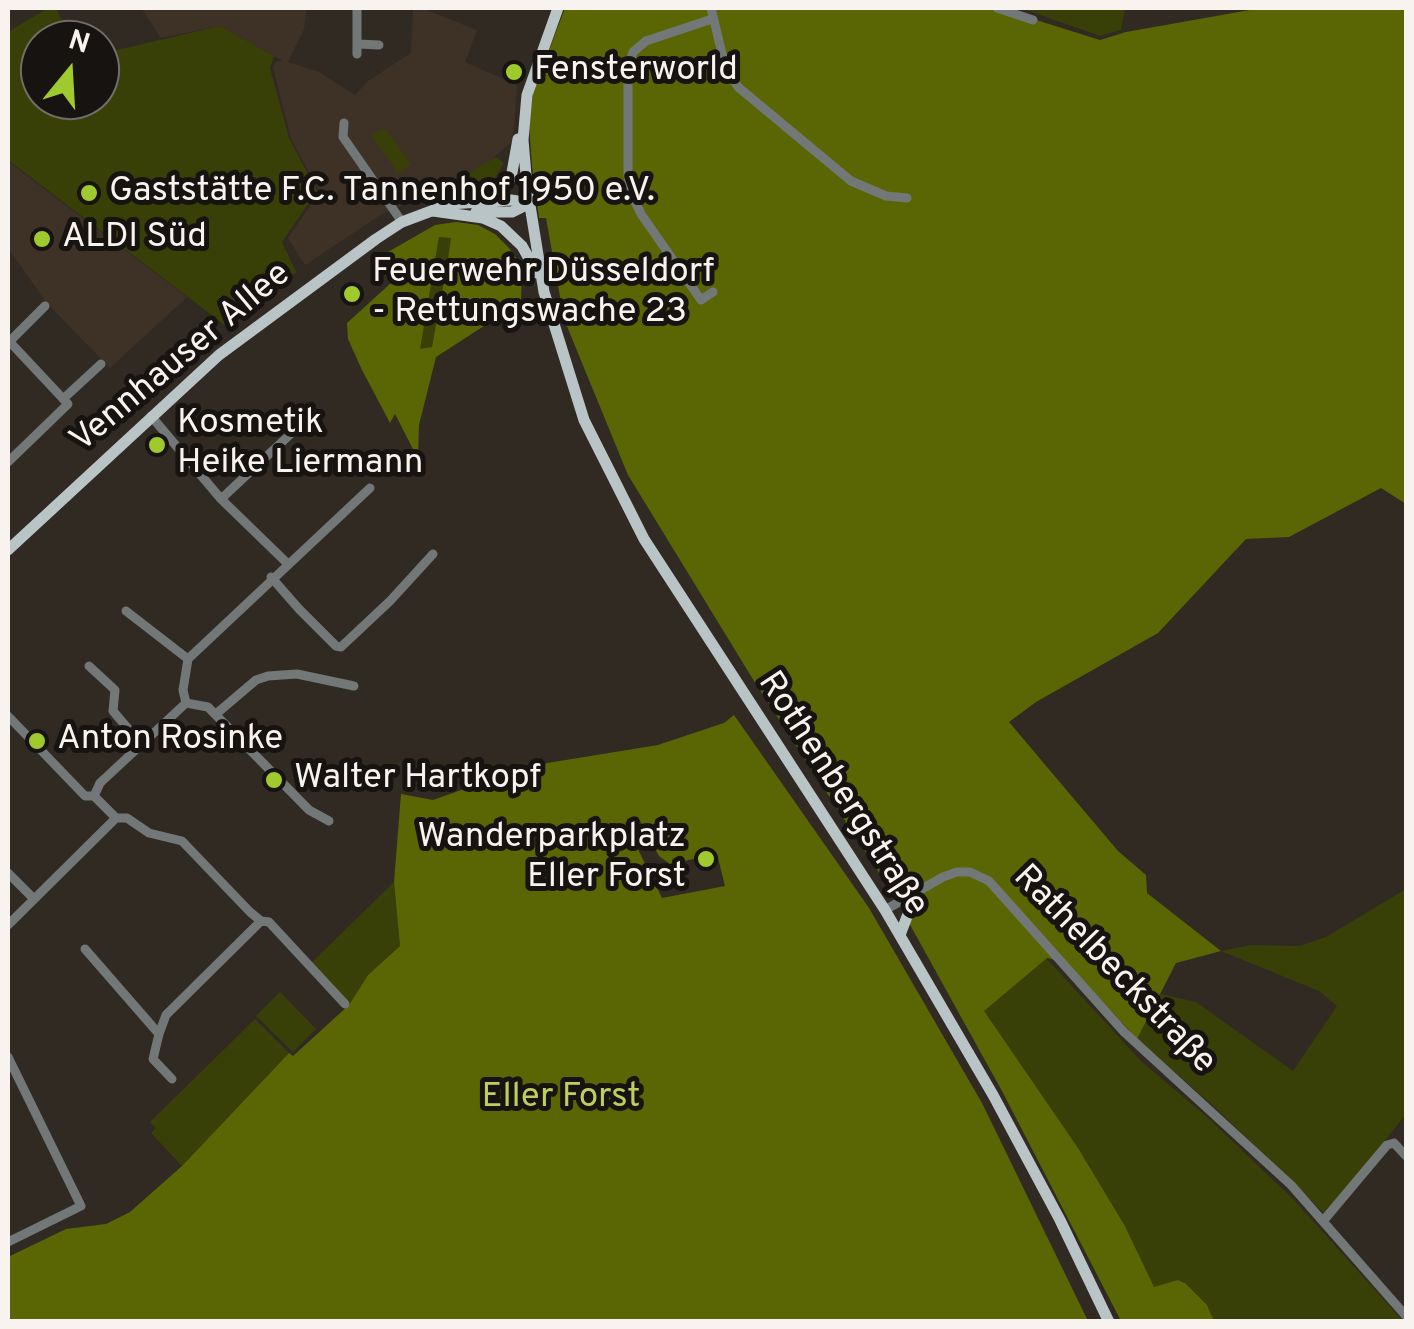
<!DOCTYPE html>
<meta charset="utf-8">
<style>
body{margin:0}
#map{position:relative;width:1414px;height:1329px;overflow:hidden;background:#312a23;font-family:Overpass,sans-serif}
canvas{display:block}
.frame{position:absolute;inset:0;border:10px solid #f8f3ee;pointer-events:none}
.north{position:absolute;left:20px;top:20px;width:100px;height:100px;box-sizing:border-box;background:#171310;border:2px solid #716d69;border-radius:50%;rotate:18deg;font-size:28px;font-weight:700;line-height:40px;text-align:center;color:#f8f3ee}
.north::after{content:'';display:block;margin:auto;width:35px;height:45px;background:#9fca2e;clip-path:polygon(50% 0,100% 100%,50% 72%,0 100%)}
</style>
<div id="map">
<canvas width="1414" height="1329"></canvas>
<div class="frame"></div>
<div class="north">N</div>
</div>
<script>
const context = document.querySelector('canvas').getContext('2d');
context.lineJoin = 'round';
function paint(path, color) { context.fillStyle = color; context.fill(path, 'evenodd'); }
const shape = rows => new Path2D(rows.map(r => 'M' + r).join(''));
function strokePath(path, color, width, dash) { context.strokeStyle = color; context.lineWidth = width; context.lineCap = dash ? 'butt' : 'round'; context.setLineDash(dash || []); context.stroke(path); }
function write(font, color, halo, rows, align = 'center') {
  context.font = font + ' Overpass,sans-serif'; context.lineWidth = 10; context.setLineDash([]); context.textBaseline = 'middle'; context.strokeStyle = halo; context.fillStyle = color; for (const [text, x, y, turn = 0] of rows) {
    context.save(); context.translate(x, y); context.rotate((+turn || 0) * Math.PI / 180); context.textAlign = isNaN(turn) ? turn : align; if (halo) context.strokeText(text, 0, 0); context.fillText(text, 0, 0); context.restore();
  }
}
paint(shape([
 [141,8,307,8,304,29,288,62,319,72,355,95,368,81,411,53,413,8,421,8,477,30,465,62,517,85,513,141,477,172,382,214,305,265,288,238,320,192,291,139,273,67,277,61,283,61,220,26,161,38],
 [9,162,187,297,110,368,46,302,8,248]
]), '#3e3227');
paint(shape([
 [48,8,56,8,71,40,40,40,40,100,100,100,100,54,220,26,274,56,270,68,289,138,317,191,282,242,296,272,226,326,8,160,8,32],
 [1021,8,1125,8,1121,30,1100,36],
 [382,129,386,130,411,164,401,171,395,173,395,168,371,135],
 [496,157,504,163,495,178,440,194,436,193],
 [439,236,452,238,432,348,419,350],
 [394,882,400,946,368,975,349,1005,310,964],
 [1406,889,1406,1114,1326,1215,1219,1111,1137,1039,1161,994,1196,1002,1293,1071,1337,1006,1319,991,1221,951,1251,945,1300,946,1326,937],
 [1046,958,1142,1062,1206,1116,1294,1200,1403,1321,1214,1321,1207,1305,1185,1283,1178,1280,1154,1288,1125,1226,1078,1148,983,1011],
 [280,992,316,1029,293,1052,256,1016],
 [255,1019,289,1053,182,1166,151,1133,156,1128,150,1122]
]), '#384007');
paint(shape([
 [565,8,998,8,1100,40,1126,32,1261,8,1406,8,1406,504,1381,488,1289,537,1246,539,1158,633,1036,702,1009,722,1118,851,1146,875,1147,893,1221,951,1176,963,1137,1039,1067,963,1047,958,984,1011,1078,1148,1125,1226,1154,1287,1178,1280,1185,1283,1207,1305,1214,1321,1121,1321,1002,1091,893,894,754,681,628,475,564,319,546,218,539,218,532,166,529,124,533,93],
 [456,222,478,225,495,234,509,248,522,266,521,302,436,357,419,425,418,459,395,414,390,423,362,370,348,339,347,323,391,283,374,260,435,225],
 [439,237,451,238,448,259,432,347,420,349],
 [734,715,869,908,982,1103,1088,1321,8,1321,8,1257,66,1229,106,1224,130,1212,182,1166,289,1053,293,1056,349,1005,368,975,400,946,394,882,401,794,433,800,529,766,658,745,724,723],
 [638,817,659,856,670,864,717,854,725,886,662,898,625,823]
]), '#5a6603');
strokePath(shape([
 [711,8,725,66,738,87,851,181,886,196,907,198],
 [997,8,1033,20],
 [712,19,646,41,633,52,628,69,628,175,632,195,641,214,701,300,713,292],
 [358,44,379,45],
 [357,54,357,8],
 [344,123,343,137,402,222],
 [667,269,685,281],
 [8,340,68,404,8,462],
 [9,342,45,306],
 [63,399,101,364],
 [151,416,221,499,287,563],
 [221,499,298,427],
 [271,577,299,609,336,646,341,647,390,601,433,554],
 [126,611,188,659],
 [89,666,115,690,113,711,141,744],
 [186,703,183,690,188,659,370,488],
 [186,703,208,707,309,810,329,821],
 [216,714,256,680,268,676,297,674,354,686],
 [8,716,85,796,94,796,116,818,127,818,149,833,182,841,250,912,261,921,269,922,345,1004],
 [94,796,100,783,186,703],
 [8,873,34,899],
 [885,910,943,877,957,872,970,872,989,881,1124,1032,1291,1185,1406,1316],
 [8,925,116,818],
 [85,949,159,1034,166,1015,261,921],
 [159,1034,153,1059,172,1079],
 [8,1057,81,1206,8,1242],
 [1324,1220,1387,1145,1394,1143,1406,1156]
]), '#727878', 9);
strokePath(shape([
 [558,8,527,95,523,140,527,187,544,292,584,420,644,539,885,910,993,1095,1060,1220,1109,1322],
 [488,197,499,192,511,178,518,139],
 [433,211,483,218,501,226,522,246,537,273],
 [476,212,512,212,530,203],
 [8,550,219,355,376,239,402,222,450,204,511,200,530,203],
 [900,935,916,893]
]), '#b8c4c6', 11);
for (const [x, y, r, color] of [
 [514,72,10,"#9fca2e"],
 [89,193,10,"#9fca2e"],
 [42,239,10,"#9fca2e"],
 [352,294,10,"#9fca2e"],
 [157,445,10,"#9fca2e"],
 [37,741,10,"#9fca2e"],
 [274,780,10,"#9fca2e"],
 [706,859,10,"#9fca2e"]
]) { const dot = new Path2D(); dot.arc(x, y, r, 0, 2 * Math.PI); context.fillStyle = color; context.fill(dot); strokePath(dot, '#171310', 4); }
write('35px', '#f8f3ee', '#171310', [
 ["Fensterworld",534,72],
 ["Gaststätte F.C. Tannenhof 1950 e.V.",109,193],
 ["ALDI Süd",62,239],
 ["Feuerwehr Düsseldorf",372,274],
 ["- Rettungswache 23",372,314],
 ["Kosmetik",177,425],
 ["Heike Liermann",177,465],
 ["Anton Rosinke",57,741],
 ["Walter Hartkopf",294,780],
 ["Wanderparkplatz",686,839,"right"],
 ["Eller Forst",686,879,"right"]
], 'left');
write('35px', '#f8f3ee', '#171310', [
 ["Vennhauser Allee",182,359,-40],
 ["Rothenbergstraße",841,795,57],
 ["Rathelbeckstraße",1113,971,46]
]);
write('35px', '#bccf5d', '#171310', [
 ["Eller Forst",561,1099]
]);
</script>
